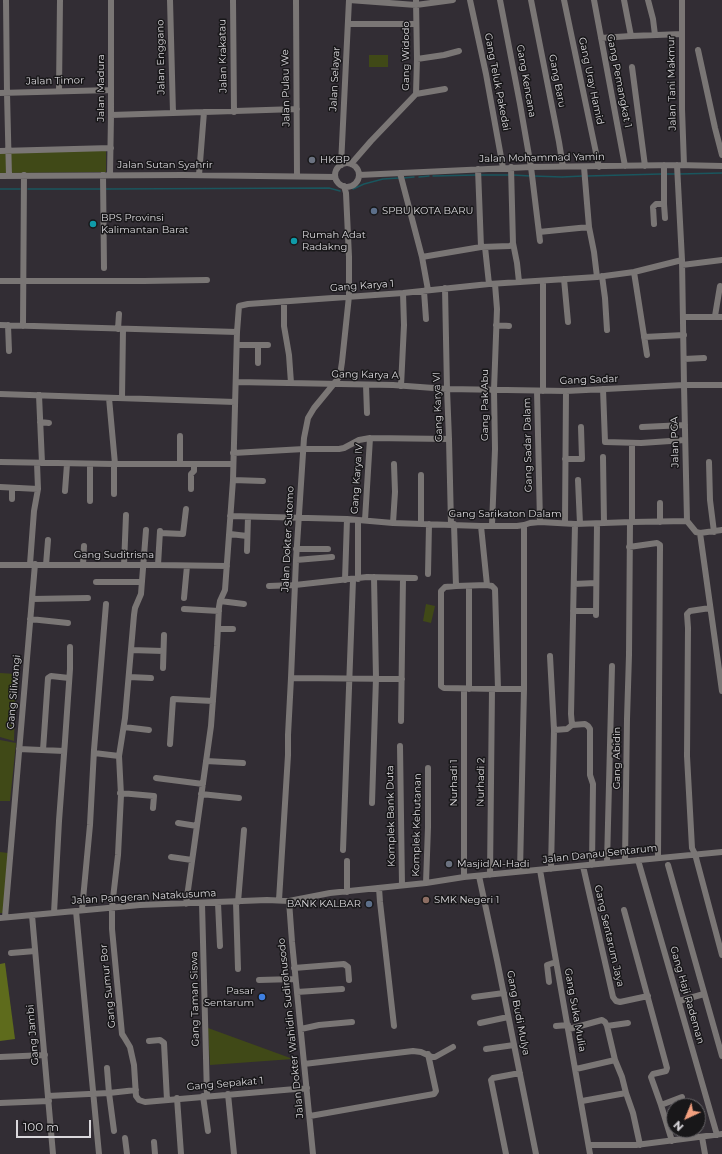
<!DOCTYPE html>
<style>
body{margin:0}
#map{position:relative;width:722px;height:1154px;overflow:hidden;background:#322d34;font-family:Montserrat,sans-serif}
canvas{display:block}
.north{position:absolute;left:666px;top:1098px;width:40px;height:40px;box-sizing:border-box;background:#181719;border:1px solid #666467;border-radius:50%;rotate:224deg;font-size:11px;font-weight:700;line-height:16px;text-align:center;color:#dad8dc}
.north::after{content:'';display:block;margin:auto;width:14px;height:18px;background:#f2a07f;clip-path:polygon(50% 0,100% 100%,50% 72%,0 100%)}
.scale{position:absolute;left:16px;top:1120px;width:75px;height:18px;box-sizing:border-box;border:2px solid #dad8dc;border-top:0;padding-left:5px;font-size:12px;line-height:14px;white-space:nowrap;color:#dad8dc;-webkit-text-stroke:3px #181719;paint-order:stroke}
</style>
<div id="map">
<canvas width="722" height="1154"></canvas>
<div class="north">N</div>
<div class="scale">100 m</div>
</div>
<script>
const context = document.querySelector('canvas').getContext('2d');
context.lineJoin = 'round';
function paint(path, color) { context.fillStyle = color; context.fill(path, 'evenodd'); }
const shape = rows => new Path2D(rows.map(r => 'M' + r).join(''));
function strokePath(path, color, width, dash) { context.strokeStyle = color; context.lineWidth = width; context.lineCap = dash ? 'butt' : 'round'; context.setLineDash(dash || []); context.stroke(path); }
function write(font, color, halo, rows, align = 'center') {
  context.font = font + ' Montserrat,sans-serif'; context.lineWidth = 3; context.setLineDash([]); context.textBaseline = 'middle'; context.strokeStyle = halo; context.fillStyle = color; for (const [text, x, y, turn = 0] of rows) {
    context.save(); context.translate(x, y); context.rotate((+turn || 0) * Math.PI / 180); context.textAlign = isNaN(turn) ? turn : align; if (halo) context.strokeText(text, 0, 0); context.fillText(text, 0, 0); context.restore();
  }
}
paint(shape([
 [369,55,388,55,388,67,369,67],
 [106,149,106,172,0,173,0,151],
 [426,604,435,606,431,623,423,621],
 [0,673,16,674,14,741,0,737],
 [0,740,16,743,10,801,0,801],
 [0,852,8,853,6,913,0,913],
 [208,1028,293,1059,210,1065]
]), '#404917');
paint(shape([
 [5,963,15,1039,0,1041,0,964]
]), '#5e6b1c');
strokePath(shape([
 [665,174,675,174],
 [679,174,722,173],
 [479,175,510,175],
 [513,175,530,176],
 [433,176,476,175],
 [533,176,562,177,583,176],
 [587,176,661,174],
 [419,177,429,176],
 [403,178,414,177],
 [0,189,20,189],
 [28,189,102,189],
 [106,189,329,188,340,191],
 [353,189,364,184,383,179,399,178]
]), '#1a565e', 1.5);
strokePath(shape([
 [6,0,7,93,9,176],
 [170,0,173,113],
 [233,0,234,112],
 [296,0,297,176],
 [349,0,416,5,453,0],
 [470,0,486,74,503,168],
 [500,0,520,104,531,167,540,241],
 [531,0,559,142,563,167],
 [564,0,599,167],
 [594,0,625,166],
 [624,0,631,36],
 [648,0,653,19,655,35],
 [682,0,682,109,684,165],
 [348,24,416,24],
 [601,38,631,36,682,34],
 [698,50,715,128,722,155],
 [417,59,444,55,459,51],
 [632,67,645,166],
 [59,91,60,0],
 [0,93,111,90],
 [416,94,445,89],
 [111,115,297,109],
 [0,151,111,148],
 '335 175a12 12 0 1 1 24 0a12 12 0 1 1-24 0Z',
 [351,164,371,141,416,94,417,59,416,0],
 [341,165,349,0],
 [664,165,664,204,665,218],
 [677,165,682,260,684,385,687,521,696,532,700,533,722,691],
 [584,167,589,227,594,252,597,277],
 [478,169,481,247],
 [400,173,422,257,428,290],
 [103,175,104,268],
 [110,175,111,115,111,0],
 [199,175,204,112],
 [359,175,531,167,677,165,722,166],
 [0,176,183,175,335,177],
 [654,224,653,207,656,204,664,204],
 [539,232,589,227],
 [513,243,517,263,519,282],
 [485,247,489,284],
 [422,257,481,247,510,246,513,244,511,167],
 [682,265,722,260],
 [634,272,647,355],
 [602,276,605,298,607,330],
 [564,279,568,322],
 [0,281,144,281,207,280],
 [445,288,447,389,449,439,451,524],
 [424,291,426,319],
 [284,302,284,326,289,355,291,383],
 [715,316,720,286],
 [683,317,722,317],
 [0,325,237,332],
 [8,325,9,351],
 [496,325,509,326],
 [23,326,24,175],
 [118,329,119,314],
 [644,337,684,335],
 [237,345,268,345],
 [258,345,258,363],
 [684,359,704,358],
 [236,382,393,385,447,389,566,391,684,385,722,385],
 [366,385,367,413],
 [401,386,404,325,403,293],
 [603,389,605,442,641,443,685,440],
 [537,391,540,522],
 [543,391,543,281],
 [0,394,235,402],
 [39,395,42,463],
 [109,398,115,464],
 [122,398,123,329],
 [40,422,49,423],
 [642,427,685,425],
 [180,436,180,464],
 [632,443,632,522],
 [233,453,304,449,339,449,344,448,359,440,370,438,449,439],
 [603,457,604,523],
 [565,459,582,459,581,427],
 [0,462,114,464,233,464],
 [709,462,710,500,714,532],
 [90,464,90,501],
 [114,464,114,494],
 [421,475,421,524],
 [233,480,263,481],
 [578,480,580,524],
 [0,487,38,489],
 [191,489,191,474,194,471,194,464],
 [65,491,67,464],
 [12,499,12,488],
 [230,516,347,519,393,523,481,526,517,526,524,525,530,523,540,522,575,524,632,522,687,521],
 [358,520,358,579],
 [365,520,370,438],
 [660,522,660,503],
 [393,523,395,492,394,464],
 [565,523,566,391],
 [454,524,456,586,445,587,441,591,441,686,444,688,498,689,524,689,524,525],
 [492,525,495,449,494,390,497,309,495,284],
 [481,526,487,585],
 [146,530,141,594,135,608,134,615,125,718,119,756,121,795,118,855,112,907,112,929,122,1034,124,1037,130,1047,134,1065,136,1096,139,1100,145,1102,307,1088],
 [160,533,183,534,186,509],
 [700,533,722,530],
 [230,534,247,536],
 [629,547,657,543,660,545,660,547,658,858],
 [296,549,328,549],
 [247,551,248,517],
 [296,560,332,557],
 [30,564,34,511,38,489,37,463],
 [0,565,158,565,227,566],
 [46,565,48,540],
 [83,565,84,546],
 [124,565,126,515],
 [158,565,160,531],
 [428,574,429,524],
 [345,580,347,519],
 [96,582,142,582],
 [574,584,596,583],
 [269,586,295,585,367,577,415,578],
 [456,586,487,585,492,586,495,589,498,689],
 [184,598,187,566],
 [32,599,88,598],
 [220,601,244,604],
 [710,608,690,611,687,614,688,628,687,756,692,848,695,854,722,955],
 [184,609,219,611],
 [573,611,596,611],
 [596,615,597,524],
 [30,619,68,623],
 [218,629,233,629],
 [131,650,163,651],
 [550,656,554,730],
 [163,668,164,635],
 [129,677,151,678],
 [291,678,402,679],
 [469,689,469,586],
 [401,721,403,578],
 [572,725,585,724,588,726,590,729,590,775,593,784,592,865],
 [124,727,149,730],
 [170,744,173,699,213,701],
 [400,746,402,885],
 [19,749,64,751],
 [43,750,48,678,51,676,69,678],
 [94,753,119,756],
 [206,761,243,763],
 [156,778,203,784],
 [120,793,154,796,153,808],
 [201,794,239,798],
 [372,803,376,678,374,577],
 [178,823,197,826],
 [343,850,353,580],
 [171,857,192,860],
 [638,860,717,1135],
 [625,861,627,719,629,655,630,522],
 [607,863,612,666],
 [668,865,722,1056],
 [583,866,613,997,616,1001,620,1002,648,996],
 [551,869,554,730,567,729,572,725,571,714,575,524],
 [540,870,590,1154],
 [520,871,524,689],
 [490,875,492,689],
 [479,876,497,960,536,1154],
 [464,877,464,689],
 [426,883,428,827,428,768],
 [379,888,380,902,394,1026],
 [347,892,347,861],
 [279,900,288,755,288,735,291,678,296,560,304,438,308,418,314,408,337,380,340,375,342,362,349,296,349,257,346,193,344,186],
 [289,901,292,942,313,1154],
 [236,902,238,969],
 [238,902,244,830],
 [202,903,207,1096],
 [218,903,220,946],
 [186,904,211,726,217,646,219,607,220,601,225,590,233,480,237,332,239,306,248,304,403,293,489,284,597,277,634,272,682,260],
 [82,910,90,825,94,750,106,604],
 [624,910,667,1068,666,1071,653,1074,651,1077,661,1105,672,1141],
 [76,911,99,1154],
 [54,913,59,821,65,741,70,669,70,647],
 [32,915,53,1154],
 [5,917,35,564],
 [0,918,140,905,267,900,289,901,330,893,426,883,464,877,722,852],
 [11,953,35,951],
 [294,968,344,964,348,967,349,980],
 [259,980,295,979],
 [549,982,547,965,556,962],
 [297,992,342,989],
 [474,997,504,993],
 [679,1001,704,994],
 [480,1023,508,1017],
 [556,1026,568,1025],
 [301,1029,319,1025,352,1022],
 [569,1029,602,1020,605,1022,607,1026],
 [149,1041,160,1040,164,1043,167,1100],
 [486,1049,514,1045],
 [0,1057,45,1055],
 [615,1060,622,1077,626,1093,633,1113,640,1145],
 [304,1064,413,1051,421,1052,432,1057,435,1057,453,1047],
 [576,1069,615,1060,607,1026,628,1023],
 [228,1094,234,1154],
 [48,1096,109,1093,107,1068],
 [203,1096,208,1131],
 [177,1098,181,1154],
 [582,1101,626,1093],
 [0,1103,49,1101],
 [661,1105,682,1097],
 [310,1116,434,1094,436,1091,428,1054],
 [114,1131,109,1093,136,1090],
 [702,1137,705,1154],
 [125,1138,127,1154],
 [154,1142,155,1154],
 [589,1145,636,1145,722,1134],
 [506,1154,491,1080,493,1078,520,1073]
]), '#7a7675', 6);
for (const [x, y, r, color] of [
 [312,160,4,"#6b7280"],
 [374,211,4,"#5c6f8a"],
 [93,224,4,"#0f9aa8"],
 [294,241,4,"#0f9aa8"],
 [449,864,4,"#6b7280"],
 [426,900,4,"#8d6e63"],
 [369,904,4,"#5c6f8a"],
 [262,997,4,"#3f7fe0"]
]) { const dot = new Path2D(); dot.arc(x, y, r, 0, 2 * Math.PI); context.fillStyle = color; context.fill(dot); strokePath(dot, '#181719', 1.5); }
write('10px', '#dad8dc', '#181719', [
 ["Jalan Krakatau",223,56,-91],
 ["Gang Widodo",406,56,-90],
 ["Jalan Enggano",161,57,-91],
 ["Jalan Selayar",335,79,-87],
 ["Jalan Timor",55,81,-1],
 ["Gang Kencana",526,81,80],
 ["Gang Baru",557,81,79],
 ["Gang Uray Hamid",591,81,78],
 ["Gang Pemangkat 1",619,81,79],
 ["Gang Teluk Pakedai",497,82,79],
 ["Jalan Tani Makmur",672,83,-91],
 ["Jalan Madura",101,88,-90],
 ["Jalan Pulau We",286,88,-91],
 ["Jalan Mohammad Yamin",542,158,-1],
 ["Jalan Sutan Syahrir",165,165],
 ["Gang Karya 1",362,286,-4],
 ["Gang Karya A",365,375,1],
 ["Gang Sadar",589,380,-2],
 ["Gang Pak Abu",485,405,-90],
 ["Gang Karya VI",438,407,-92],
 ["Jalan PGA",675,442,-91],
 ["Gang Sadar Dalam",528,445,-91],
 ["Gang Karya IV",357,479,-86],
 ["Gang Sarikaton Dalam",505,514],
 ["Jalan Dokter Sutomo",288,539,-87],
 ["Gang Suditrisna",114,555],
 ["Gang Siliwangi",14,692,-85],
 ["Gang Abidin",617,758,-90],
 ["Nurhadi 2",481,782,-89],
 ["Nurhadi 1",454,783,-90],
 ["Komplek Bank Duta",391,816,-91],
 ["Komplek Kehutanan",417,825,-89],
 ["Jalan Danau Sentarum",600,854,-6],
 ["Jalan Pangeran Natakusuma",144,897,-3],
 ["Gang Sentarum Jaya",609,936,77],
 ["Gang Sumur Bor",108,986,-96],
 ["Gang Haji Rademan",687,995,74],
 ["Gang Taman Siswa",195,999,-91],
 ["Gang Suka Mulia",575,1010,80],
 ["Gang Budi Mulya",518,1013,79],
 ["Jalan Dokter Wahidin Sudirohusodo",291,1028,-96],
 ["Gang Jambi",33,1035,-95],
 ["Gang Sepakat 1",225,1084,-5]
]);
write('10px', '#dad8dc', '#181719', [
 ["HKBP",320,160],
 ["SPBU KOTA BARU",382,211],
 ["BPS Provinsi",101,218],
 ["Kalimantan Barat",101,230],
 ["Rumah Adat",302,235],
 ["Radakng",302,247],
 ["Masjid Al-Hadi",457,864],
 ["SMK Negeri 1",434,900],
 ["BANK KALBAR",361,904,"right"],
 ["Pasar",254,991,"right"],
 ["Sentarum",254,1003,"right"]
], 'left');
</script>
